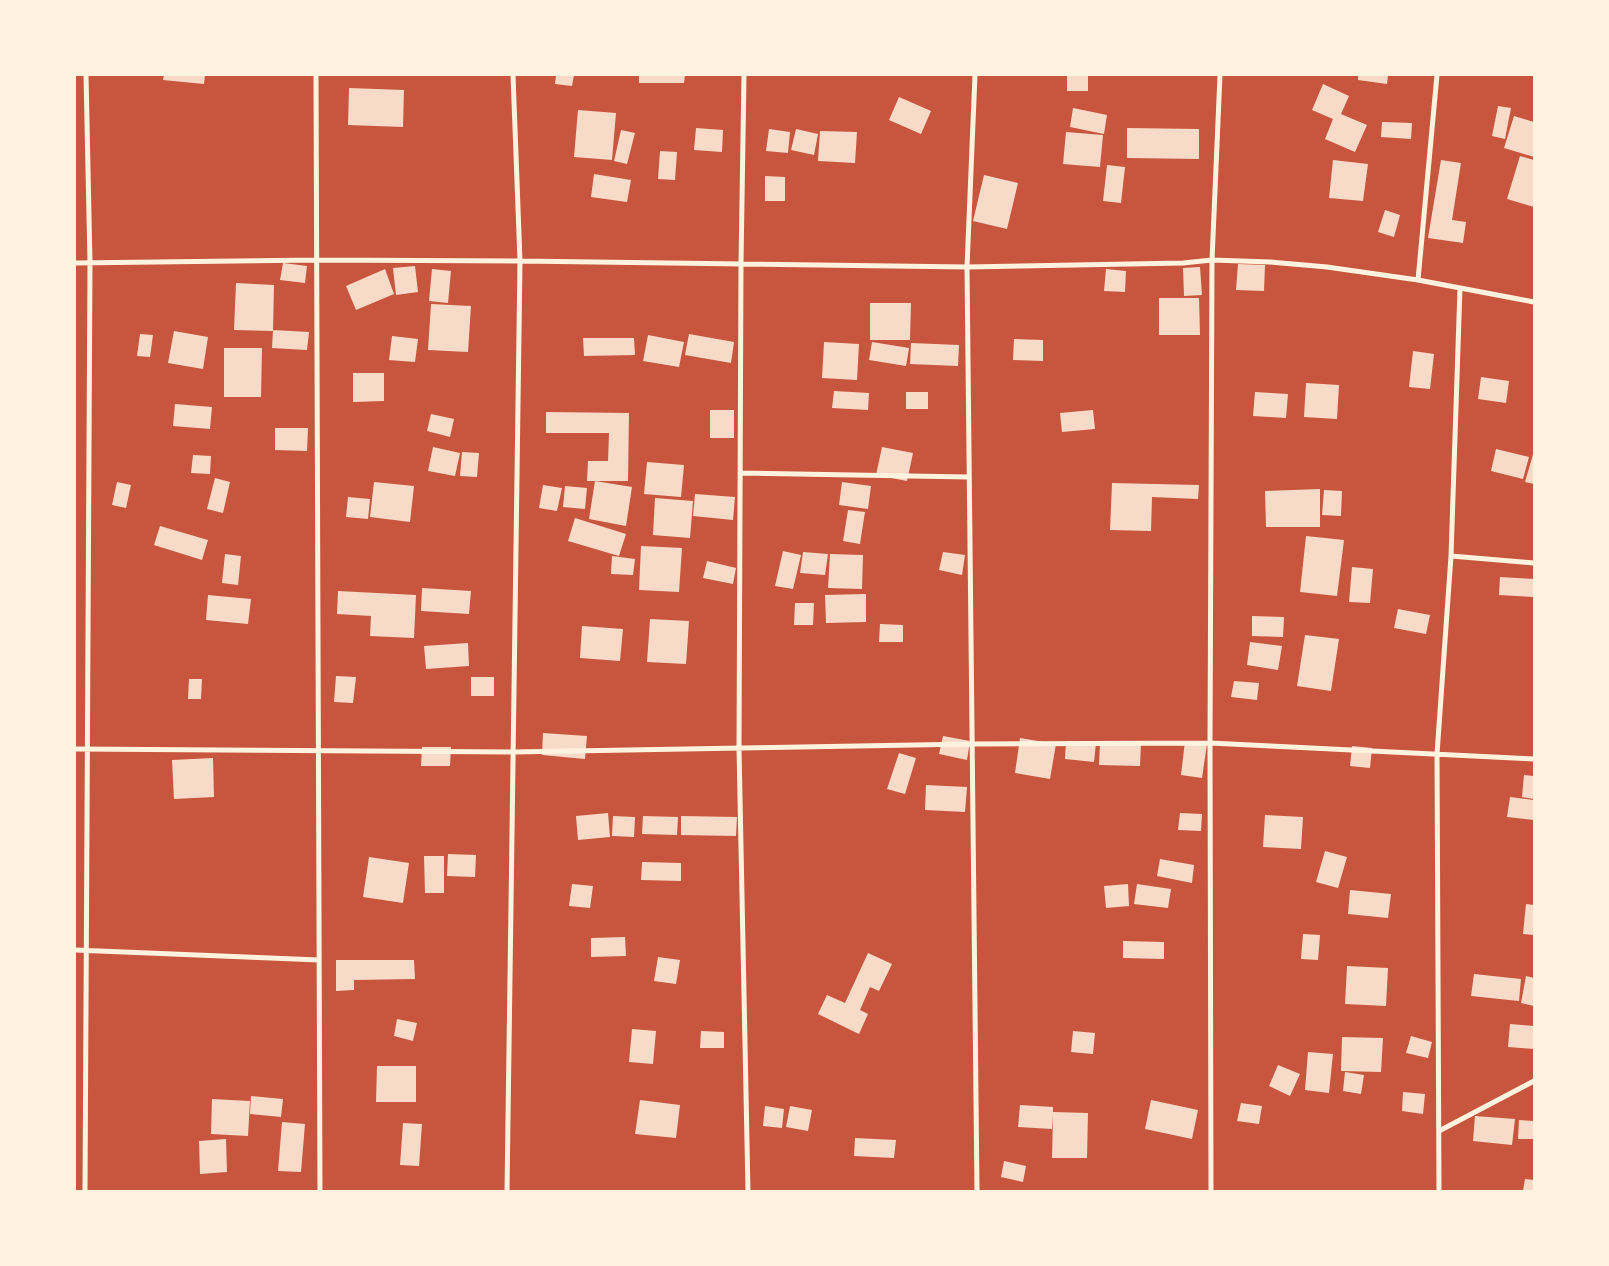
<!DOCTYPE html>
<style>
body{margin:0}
#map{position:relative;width:1609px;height:1266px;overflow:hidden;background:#c8553d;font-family:"Exo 2",sans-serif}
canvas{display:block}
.frame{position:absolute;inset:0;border:76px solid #fff3e0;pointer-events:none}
</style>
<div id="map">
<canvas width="1609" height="1266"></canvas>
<div class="frame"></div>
</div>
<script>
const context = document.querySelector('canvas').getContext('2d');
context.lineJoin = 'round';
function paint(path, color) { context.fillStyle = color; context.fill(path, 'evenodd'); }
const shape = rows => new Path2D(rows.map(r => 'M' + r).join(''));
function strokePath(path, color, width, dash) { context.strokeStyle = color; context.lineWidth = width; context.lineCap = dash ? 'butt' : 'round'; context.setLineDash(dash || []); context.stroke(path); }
paint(shape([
 [164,75,205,75,204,84,163,80],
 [556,75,574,75,572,86,555,84],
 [639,75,685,75,684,83,639,83],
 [1067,75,1088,75,1088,91,1067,91],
 [1358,75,1388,75,1387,84,1358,80],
 [1323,84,1349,96,1341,114,1367,125,1355,152,1325,139,1333,119,1312,110],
 [349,88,404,90,403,127,348,125],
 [899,97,931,111,921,134,889,120],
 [1498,106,1511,108,1505,139,1492,136],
 [1073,108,1107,115,1104,134,1070,127],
 [578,110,616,113,612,160,574,157],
 [1514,116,1534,122,1534,157,1504,148],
 [1382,122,1412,123,1411,139,1381,137],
 [696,128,723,130,722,152,694,150],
 [1127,128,1199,129,1199,159,1127,158],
 [769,129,790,132,788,153,766,151],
 [796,129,818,134,814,155,791,150],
 [621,130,635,133,627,164,614,161],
 [820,131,857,132,855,163,818,161],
 [1066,132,1103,135,1100,167,1063,164],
 [660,151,677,152,675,180,658,179],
 [1520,156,1534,160,1534,207,1507,199],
 [1333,160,1368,164,1363,201,1329,198],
 [1441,160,1461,163,1452,220,1466,222,1463,243,1428,238],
 [1107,165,1125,167,1121,203,1103,201],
 [594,174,631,180,627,202,591,197],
 [984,175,1018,183,1007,229,973,221],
 [765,176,785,177,785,201,765,201],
 [1385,210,1400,215,1394,237,1378,232],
 [283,263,307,266,305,283,280,280],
 [1238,264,1265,265,1264,291,1236,290],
 [415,266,418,292,396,295,393,268],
 [1200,267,1202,295,1184,296,1183,268],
 [385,269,394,294,356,310,346,286],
 [432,269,451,271,448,303,429,301],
 [1106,269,1126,271,1125,292,1104,291],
 [236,283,274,285,273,331,234,330],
 [1159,298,1199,298,1200,335,1159,335],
 [870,303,911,303,910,340,870,340],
 [431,304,471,306,468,352,428,350],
 [273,330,309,332,307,350,272,348],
 [174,331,208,337,203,369,168,363],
 [140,334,153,335,150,357,137,356],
 [689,334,734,342,731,363,685,355],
 [648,335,684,342,679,367,643,361],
 [392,336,418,339,415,362,389,360],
 [583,338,634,338,635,355,584,356],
 [1014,339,1043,340,1043,361,1013,360],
 [824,342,859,344,857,380,822,378],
 [872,342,909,348,906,366,869,360],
 [911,343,959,345,958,366,910,364],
 [224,348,262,348,261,397,224,397],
 [1413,351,1434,354,1430,389,1409,387],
 [353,373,384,373,384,401,353,402],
 [1481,377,1509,381,1506,403,1478,399],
 [1306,383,1339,385,1337,419,1304,417],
 [834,391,869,393,868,410,832,408],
 [906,392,928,392,928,409,906,409],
 [1255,392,1288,394,1286,418,1253,416],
 [175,404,212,407,210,429,173,426],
 [710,410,734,410,734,438,710,438],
 [1093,410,1095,429,1062,432,1060,413],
 [546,412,629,413,628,481,587,481,588,461,608,461,609,433,546,433],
 [431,414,454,419,450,437,427,431],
 [275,428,308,428,307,451,275,450],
 [433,447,460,453,455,476,428,471],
 [882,447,913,453,907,481,876,475],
 [1496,449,1529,457,1523,479,1491,471],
 [1534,451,1534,484,1525,482],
 [462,452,479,453,477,477,460,476],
 [193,455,211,456,210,474,191,473],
 [647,462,684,465,681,497,644,494],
 [215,478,230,482,223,513,207,509],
 [595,481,632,487,626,526,589,519],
 [117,482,131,485,126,508,112,505],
 [374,482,414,486,410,522,370,517],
 [842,482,871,486,868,509,839,505],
 [1112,483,1199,485,1198,499,1152,497,1151,531,1110,530],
 [543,485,562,488,557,511,539,508],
 [565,486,587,488,585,509,563,507],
 [1320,489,1320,527,1266,527,1265,491],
 [1324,490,1342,491,1341,516,1322,515],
 [695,494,735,497,733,520,693,516],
 [348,497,370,499,368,519,346,517],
 [655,498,693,501,690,538,653,535],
 [848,510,865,512,860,544,843,541],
 [575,518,626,534,619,556,568,541],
 [160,526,208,540,202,560,154,545],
 [1306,536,1344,540,1337,596,1300,592],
 [641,546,682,548,679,592,639,590],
 [783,551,801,555,793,589,775,586],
 [803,552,828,554,825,575,800,573],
 [943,552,965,555,962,575,939,570],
 [225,554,241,556,238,585,222,583],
 [830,554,863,555,862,589,828,588],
 [612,556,635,559,633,575,611,574],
 [707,561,736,568,733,584,703,578],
 [1352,567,1373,569,1370,603,1349,602],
 [1500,577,1534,579,1534,597,1499,595],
 [422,588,471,591,469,614,421,611],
 [338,591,416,595,414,638,370,636,371,616,337,614],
 [866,594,866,622,826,623,825,595],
 [208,595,251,599,248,624,206,620],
 [795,603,814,603,813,625,794,625],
 [1398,609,1430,615,1426,634,1394,628],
 [1252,616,1284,617,1283,637,1252,636],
 [650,619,689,621,686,664,647,662],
 [880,624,903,625,903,642,879,642],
 [582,626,623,629,620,661,580,658],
 [1305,635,1339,639,1331,691,1297,686],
 [1250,642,1282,646,1278,670,1247,665],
 [468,643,469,666,426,669,424,646],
 [336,676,356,677,353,703,334,702],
 [471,677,494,677,494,696,471,696],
 [189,679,202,679,201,699,188,699],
 [1234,681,1259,683,1257,700,1231,697],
 [543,733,587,736,585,759,542,755],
 [943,736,970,741,967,760,939,754],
 [1020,738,1056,744,1050,779,1015,773],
 [1066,741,1096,743,1094,762,1065,759],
 [1185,741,1207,744,1202,778,1181,775],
 [1100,742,1141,743,1140,766,1099,765],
 [1352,746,1372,748,1370,768,1350,766],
 [422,747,451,747,450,766,421,766],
 [899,753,916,758,905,794,887,789],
 [213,758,214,797,174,799,172,760],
 [1524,775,1534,776,1534,799,1522,797],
 [926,785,967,787,965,812,925,810],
 [1510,797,1534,800,1534,820,1507,817],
 [608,813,610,837,578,840,576,816],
 [1180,813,1202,814,1201,831,1178,830],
 [1265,815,1303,817,1301,849,1263,847],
 [613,816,635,817,634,837,612,836],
 [643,816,678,817,677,835,642,834],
 [681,816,737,817,736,836,681,835],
 [1325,851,1347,857,1338,888,1316,882],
 [448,854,476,855,475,877,447,876],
 [424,856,444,856,444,893,425,893],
 [369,857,409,863,403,903,363,897],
 [1160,859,1194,865,1192,883,1157,876],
 [642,862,681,863,681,881,641,880],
 [572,884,593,886,590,908,569,906],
 [1128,884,1129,906,1106,908,1104,886],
 [1137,884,1171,889,1168,908,1134,904],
 [1350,890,1391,894,1388,918,1348,914],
 [1526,904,1534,905,1534,935,1523,934],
 [1303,934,1320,935,1318,960,1301,959],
 [625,937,626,956,591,957,591,938],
 [1123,941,1164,942,1164,959,1123,958],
 [868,953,892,964,879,991,870,987,860,1010,868,1014,859,1034,818,1014,827,995,845,1003],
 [658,957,680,960,676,984,654,981],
 [336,960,414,960,415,979,354,980,354,990,336,991],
 [1347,966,1388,968,1386,1006,1345,1004],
 [1474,974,1521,979,1519,1001,1471,996],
 [1526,976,1534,978,1534,1006,1521,1003],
 [397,1019,417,1023,413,1041,394,1036],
 [1510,1024,1534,1026,1534,1049,1508,1047],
 [632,1029,656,1031,653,1064,629,1062],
 [701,1031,724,1032,724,1048,700,1048],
 [1073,1031,1095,1033,1093,1054,1071,1052],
 [1411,1036,1432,1042,1428,1058,1406,1053],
 [1342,1037,1383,1038,1381,1072,1341,1071],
 [1308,1052,1333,1054,1329,1093,1305,1090],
 [1278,1065,1300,1074,1290,1096,1269,1086],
 [377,1066,416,1066,416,1102,376,1102],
 [1345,1072,1364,1075,1361,1094,1343,1091],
 [1403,1092,1425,1094,1423,1114,1402,1111],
 [251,1096,283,1099,281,1117,250,1114],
 [212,1099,250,1101,248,1136,211,1134],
 [640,1100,680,1105,676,1138,635,1134],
 [1151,1100,1198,1110,1192,1139,1145,1129],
 [1241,1103,1262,1106,1259,1124,1237,1121],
 [1020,1105,1053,1107,1053,1112,1088,1113,1087,1158,1052,1158,1053,1115,1052,1129,1018,1127],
 [765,1106,784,1109,782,1128,763,1126],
 [790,1106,812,1110,808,1131,786,1127],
 [1475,1116,1515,1119,1512,1145,1473,1141],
 [1519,1120,1534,1121,1534,1139,1518,1139],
 [282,1122,305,1124,301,1172,278,1171],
 [403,1123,422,1124,419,1166,400,1165],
 [855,1138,896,1140,894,1158,854,1156],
 [226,1139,227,1172,200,1174,199,1141],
 [1004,1161,1026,1166,1023,1182,1001,1177],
 [1525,1179,1534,1180,1534,1191,1523,1191]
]), '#f7dbc8');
strokePath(shape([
 [316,75,320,1191],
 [744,75,741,263,739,748,748,1191],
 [975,75,967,267,977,1191],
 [75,263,317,260,520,261,967,267,1183,263,1212,260,1270,262,1327,267,1418,280,1534,302],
 [1418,280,1437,75],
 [740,473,968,477],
 [1451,556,1534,563],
 [75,749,514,752,971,744,1210,743,1534,759],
 [75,950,319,960],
 [1439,1131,1534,1081],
 [85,1191,90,263,86,75],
 [507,1191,520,261,513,75],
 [1211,1191,1210,743,1212,260,1220,75],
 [1439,1191,1437,754,1451,556,1460,288]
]), '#fff3e0', 5);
</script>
